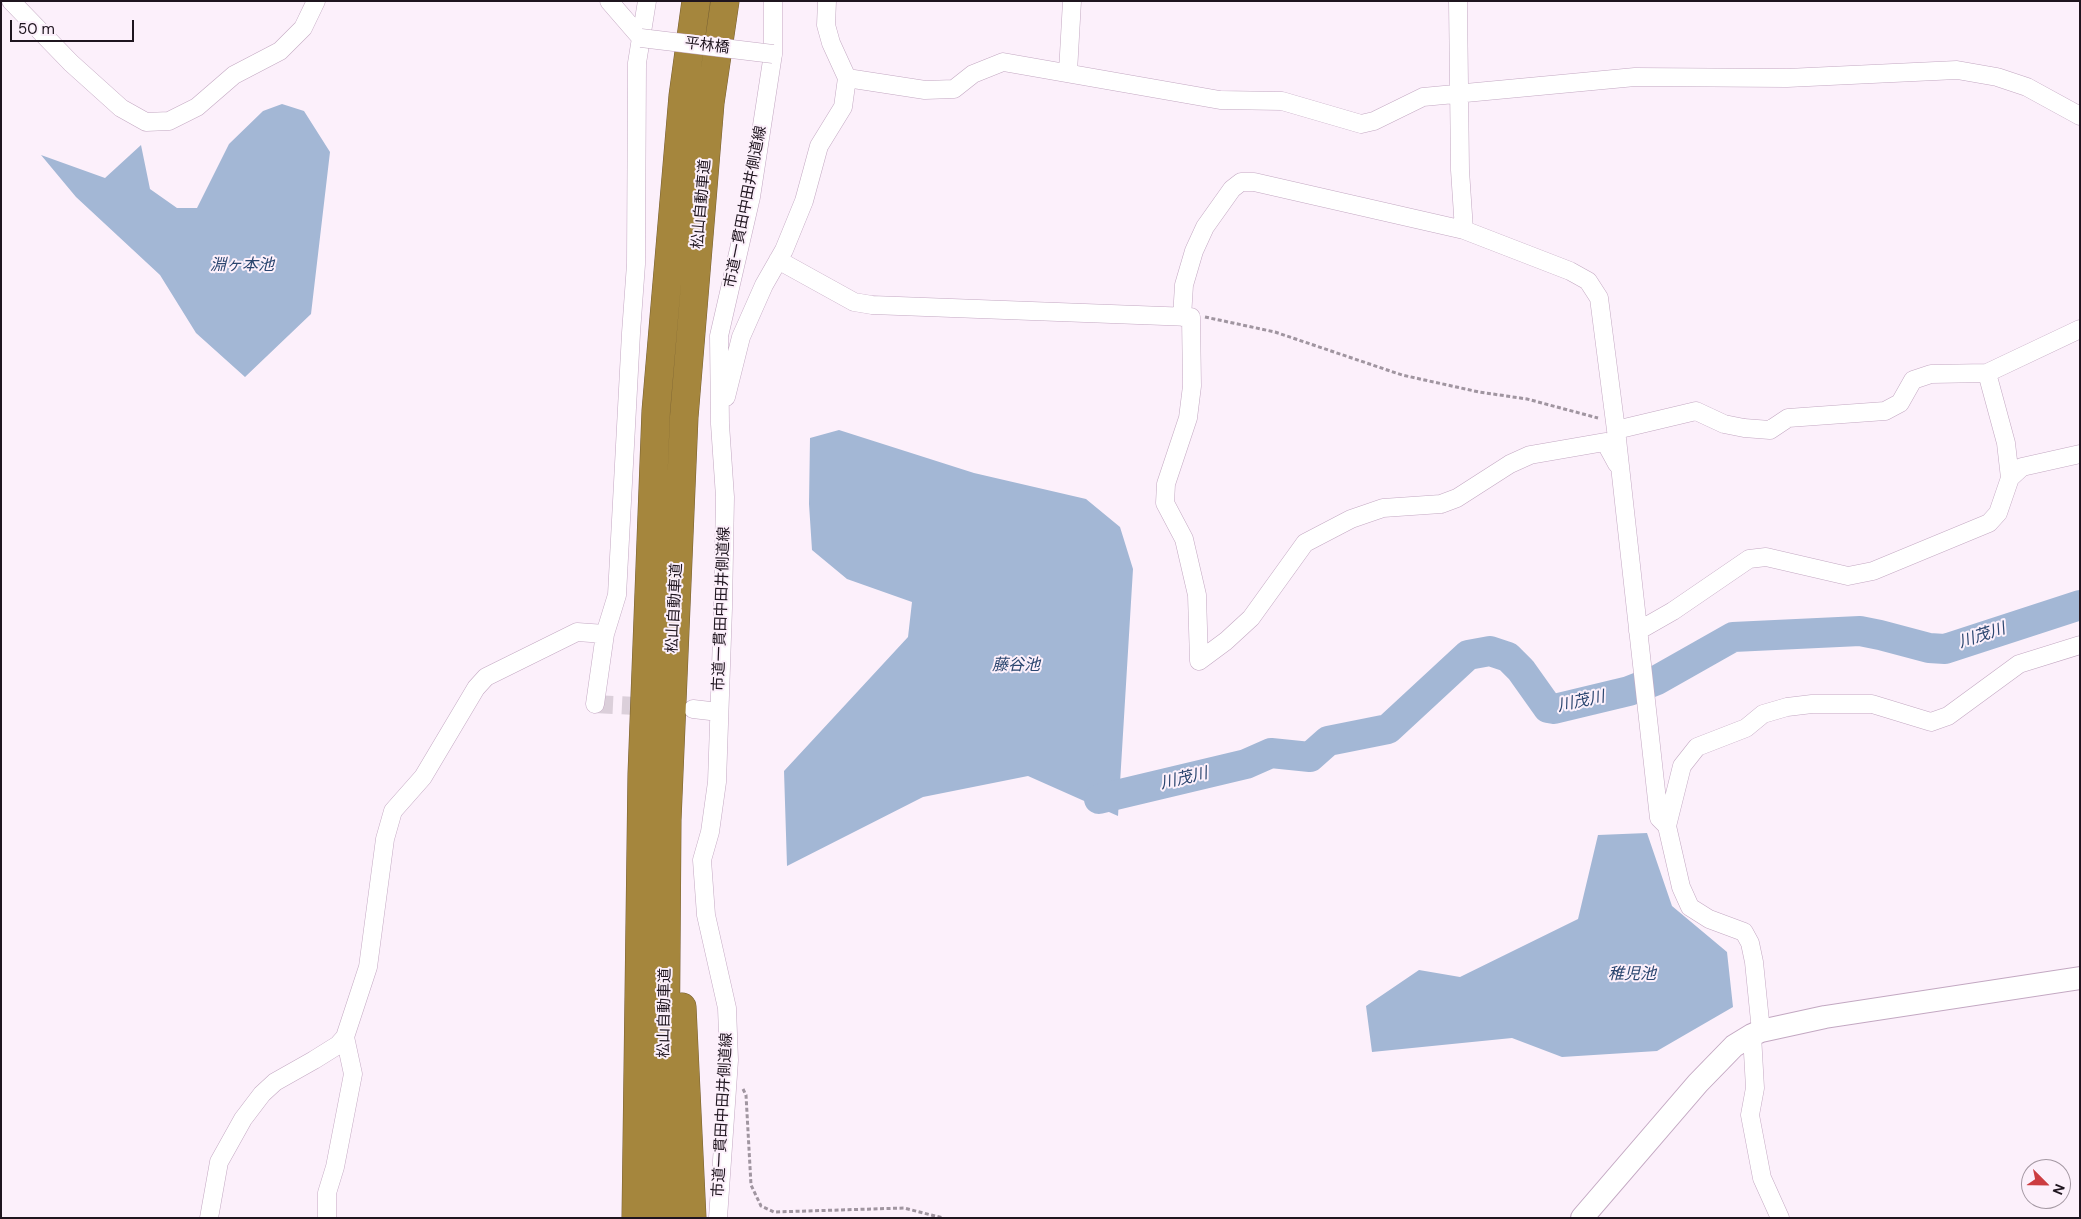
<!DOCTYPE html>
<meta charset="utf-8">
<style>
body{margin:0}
#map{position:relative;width:2081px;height:1219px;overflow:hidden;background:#fcf0fb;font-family:"DM Sans",sans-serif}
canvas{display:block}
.frame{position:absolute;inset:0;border:2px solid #1f151f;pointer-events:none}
.north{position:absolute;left:2021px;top:1159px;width:50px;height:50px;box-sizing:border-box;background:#fcf0fb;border:1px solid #a498a3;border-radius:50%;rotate:113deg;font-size:14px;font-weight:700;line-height:20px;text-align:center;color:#1f151f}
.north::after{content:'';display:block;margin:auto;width:18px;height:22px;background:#cc3d41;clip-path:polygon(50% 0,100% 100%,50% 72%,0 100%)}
.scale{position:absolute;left:10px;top:20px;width:124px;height:22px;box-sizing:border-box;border:2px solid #1f151f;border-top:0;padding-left:6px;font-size:15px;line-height:18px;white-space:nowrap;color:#1f151f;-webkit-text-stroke:4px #fcf0fb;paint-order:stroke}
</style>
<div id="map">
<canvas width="2081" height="1219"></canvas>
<div class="frame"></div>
<div class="north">N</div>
<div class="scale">50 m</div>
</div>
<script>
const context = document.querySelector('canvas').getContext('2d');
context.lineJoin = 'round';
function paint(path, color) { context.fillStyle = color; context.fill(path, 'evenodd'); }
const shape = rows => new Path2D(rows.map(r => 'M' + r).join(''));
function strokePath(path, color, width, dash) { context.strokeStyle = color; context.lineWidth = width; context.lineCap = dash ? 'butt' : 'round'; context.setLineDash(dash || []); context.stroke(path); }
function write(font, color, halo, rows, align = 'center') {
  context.font = font + ' "DM Sans","Noto Sans JP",sans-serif'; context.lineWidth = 4; context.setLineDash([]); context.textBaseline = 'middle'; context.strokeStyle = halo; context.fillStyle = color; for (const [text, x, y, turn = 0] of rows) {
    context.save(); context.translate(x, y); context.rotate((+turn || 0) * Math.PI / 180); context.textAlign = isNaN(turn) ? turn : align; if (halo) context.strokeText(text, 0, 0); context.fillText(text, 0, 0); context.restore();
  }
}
paint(shape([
 [282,104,304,111,330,152,311,314,245,377,196,333,160,275,76,197,41,155,105,178,141,145,150,189,177,208,197,208,229,144,263,111],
 [839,430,974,473,1086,499,1120,527,1133,569,1118,816,1028,776,923,797,787,866,784,771,908,637,912,602,847,579,812,550,809,504,810,438],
 [1647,833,1672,906,1727,952,1733,1007,1657,1051,1562,1057,1512,1038,1372,1052,1366,1006,1419,970,1460,977,1578,919,1598,835]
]), '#a3b7d5');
strokePath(shape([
 [1099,799,1246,764,1271,753,1310,757,1328,741,1388,729,1468,655,1490,651,1508,657,1521,670,1548,708,1554,709,1629,691,1657,680,1733,637,1860,631,1880,635,1929,648,1945,649,2080,605]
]), '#a3b7d5', 30);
strokePath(shape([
 [595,704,655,707]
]), '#dbcfda', 18, [18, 9]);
const minor = shape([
 [11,1,71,63,121,108,146,122,169,121,197,107,234,75,280,51,303,28,316,1],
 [609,1,641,38],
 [1458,1,1460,170,1464,230],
 [1068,72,1072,1],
 [847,78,925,90,954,89,973,74,1003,62,1220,100,1282,101,1361,124,1374,121,1423,97,1635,77,1787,78,1957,70,1997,77,2027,87,2080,116],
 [778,260,854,302,872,305,1191,317,1192,386,1188,418,1166,484,1165,503,1184,539,1197,595,1199,661],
 [1182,317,1184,285,1194,251,1205,227,1232,189,1241,182,1254,182,1464,230,1570,271,1588,281,1599,298,1616,430,1659,818,1667,826,1681,887,1690,907,1709,919,1744,932,1750,943,1754,962,1761,1031],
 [1987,373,2006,443,2010,478],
 [726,397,741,337,764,285,784,250,804,201,819,146,843,107,847,78,831,43,826,25,827,1],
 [1616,430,1696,411,1724,424,1744,428,1770,430,1788,418,1885,411,1900,403,1913,380,1931,374,1987,373,2080,329],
 [1638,631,1673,611,1749,559,1766,557,1848,576,1873,571,1989,523,1998,513,2010,478,2022,467,2080,454],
 [1199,661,1226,641,1251,618,1305,543,1351,519,1383,508,1441,504,1457,498,1510,464,1530,455,1605,442,1617,464],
 [595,704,605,634,617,595,631,333,636,264,637,63,647,1],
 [693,709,719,712],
 [1667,826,1682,766,1697,747,1746,728,1763,714,1787,707,1812,704,1872,704,1931,722,1948,716,2019,664,2080,645],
 [1752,1035,1755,1088,1750,1115,1762,1178,1780,1218],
 [209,1218,219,1162,243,1119,262,1094,275,1082,314,1060,338,1045,345,1037,368,967,385,839,393,811,423,777,476,688,486,677,577,632,605,634],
 [327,1218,327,1193,335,1167,353,1074,345,1037],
 [718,1218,729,1060,727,1008,706,915,702,860,710,832,717,782,723,608,725,497,720,424,719,336,751,197,773,54,773,1]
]);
const tertiary = shape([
 [1582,1218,1698,1083,1734,1046,1752,1035,1761,1031,1825,1017,2080,978]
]);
const motorway = shape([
 [682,1007,692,1218],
 [636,1218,642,774,656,411,683,96,696,1],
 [664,1218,667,820,684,417,710,103,725,1]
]);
strokePath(minor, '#c3a8c2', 19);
strokePath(tertiary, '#c3a8c2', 24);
strokePath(motorway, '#765e32', 29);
strokePath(shape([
 [1205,317,1275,332,1402,375,1479,392,1527,399,1598,418],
 [743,1089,746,1095,751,1185,761,1206,774,1212,904,1208,943,1218]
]), '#a095a0', 3, [4, 2.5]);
strokePath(minor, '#fff', 18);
strokePath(tertiary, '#fff', 22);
strokePath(motorway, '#a5863d', 28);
const minorBridge = shape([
 [641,38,773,54]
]);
strokePath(minorBridge, '#c3a8c2', 19, []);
strokePath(minorBridge, '#fff', 18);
write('15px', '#1f151f', '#fcf0fb', [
 ["平林橋",707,46,7],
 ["松山自動車道",702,204,-85],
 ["市道一貫田中田井側道線",746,207,-79],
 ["松山自動車道",675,608,-87],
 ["市道一貫田中田井側道線",722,609,-88],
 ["松山自動車道",665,1013,-89],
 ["市道一貫田中田井側道線",723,1115,-87]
]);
write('italic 16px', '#2a456f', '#fcf0fb', [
 ["淵ヶ本池",242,266],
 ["川茂川",1982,636,-18],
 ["藤谷池",1016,666],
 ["川茂川",1581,702,-12],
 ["川茂川",1184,779,-13],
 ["稚児池",1632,975]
]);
</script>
